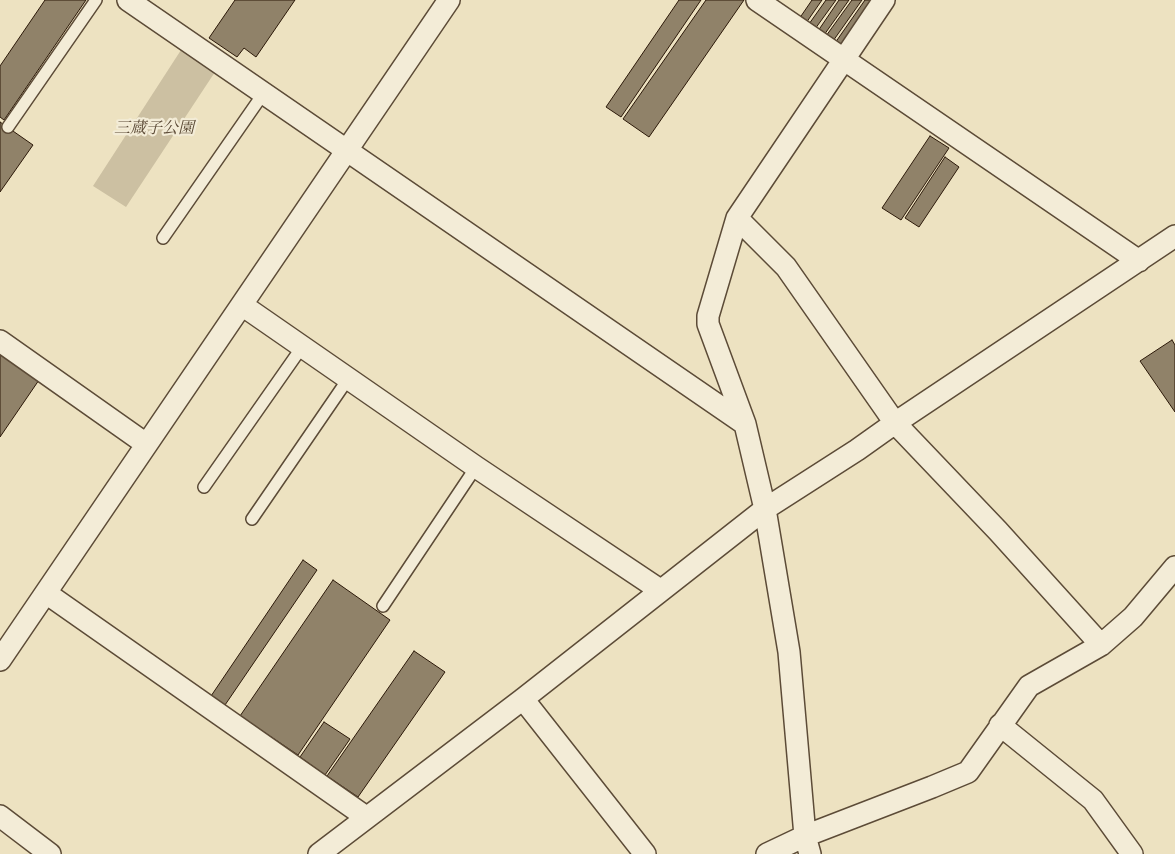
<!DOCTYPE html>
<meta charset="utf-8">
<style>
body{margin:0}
canvas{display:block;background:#ede2c1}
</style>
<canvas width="1175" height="854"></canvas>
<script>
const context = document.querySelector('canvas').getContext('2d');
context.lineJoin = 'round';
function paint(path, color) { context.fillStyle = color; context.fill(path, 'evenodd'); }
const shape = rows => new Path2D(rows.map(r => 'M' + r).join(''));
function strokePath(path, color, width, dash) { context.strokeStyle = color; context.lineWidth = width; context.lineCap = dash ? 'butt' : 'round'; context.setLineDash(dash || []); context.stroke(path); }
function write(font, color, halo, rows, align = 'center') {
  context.font = font + ' Cardo,"Noto Serif JP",serif'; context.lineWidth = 4.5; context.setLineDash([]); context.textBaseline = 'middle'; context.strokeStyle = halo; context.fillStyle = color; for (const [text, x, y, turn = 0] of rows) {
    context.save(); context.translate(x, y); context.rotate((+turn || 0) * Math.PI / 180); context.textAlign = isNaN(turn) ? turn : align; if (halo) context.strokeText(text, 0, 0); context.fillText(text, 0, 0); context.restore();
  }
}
paint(shape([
 [181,50,215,72,126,207,93,186]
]), '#ccc0a2');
const building = shape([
 [45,0,86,0,4,120,0,117,0,66,45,0],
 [235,0,295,0,256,57,244,48,237,57,209,38,235,0],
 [679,0,701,0,621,117,606,107,679,0],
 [706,0,744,0,649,137,623,119,706,0],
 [812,0,822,0,806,23,799,19,812,0],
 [826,0,836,0,815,29,809,24,826,0],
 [839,0,849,0,824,35,818,31,839,0],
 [852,0,862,0,833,41,826,36,852,0],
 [865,0,875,0,842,47,835,43,865,0],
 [0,122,33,145,0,192,0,122],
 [930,136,949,148,901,220,882,208,930,136],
 [945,157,959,167,919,227,905,218,945,157],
 [1172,340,1175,345,1175,412,1140,361,1172,340],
 [0,354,39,380,0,437,0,354],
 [303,560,317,570,225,705,211,696,303,560],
 [333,580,390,620,298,755,240,716,333,580],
 [414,651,445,672,358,797,327,776,414,651],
 [324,722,350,739,325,775,300,757,324,722]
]);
paint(building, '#908269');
strokePath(building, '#2c1909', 1);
const lane = shape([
 [8,127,96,0],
 [163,238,263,94],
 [204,487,302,347],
 [252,519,348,379],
 [383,606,476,467]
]);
const street = shape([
 [128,0,745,424],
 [757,0,1139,261],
 [737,218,786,267,895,423,998,531,1101,645],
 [242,305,476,467,660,590],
 [0,341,146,444],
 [46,593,366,817],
 [0,660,449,0],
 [523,699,645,854],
 [1000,725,1093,800,1132,854],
 [0,816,50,854],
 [319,854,523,699,765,509,857,450,895,423,1175,236],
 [767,854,805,836,932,787,968,772,1029,686,1101,645,1133,617,1175,567],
 [810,854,805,836,789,652,765,509,745,424,708,324,708,316,737,218,884,0]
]);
strokePath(lane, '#5c4b37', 14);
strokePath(street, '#5c4b37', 24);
strokePath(lane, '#f3ecd7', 11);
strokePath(street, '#f3ecd7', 21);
write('italic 16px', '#5c4b37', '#f3ecd7', [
 ["三蔵子公園",154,129]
]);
</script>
